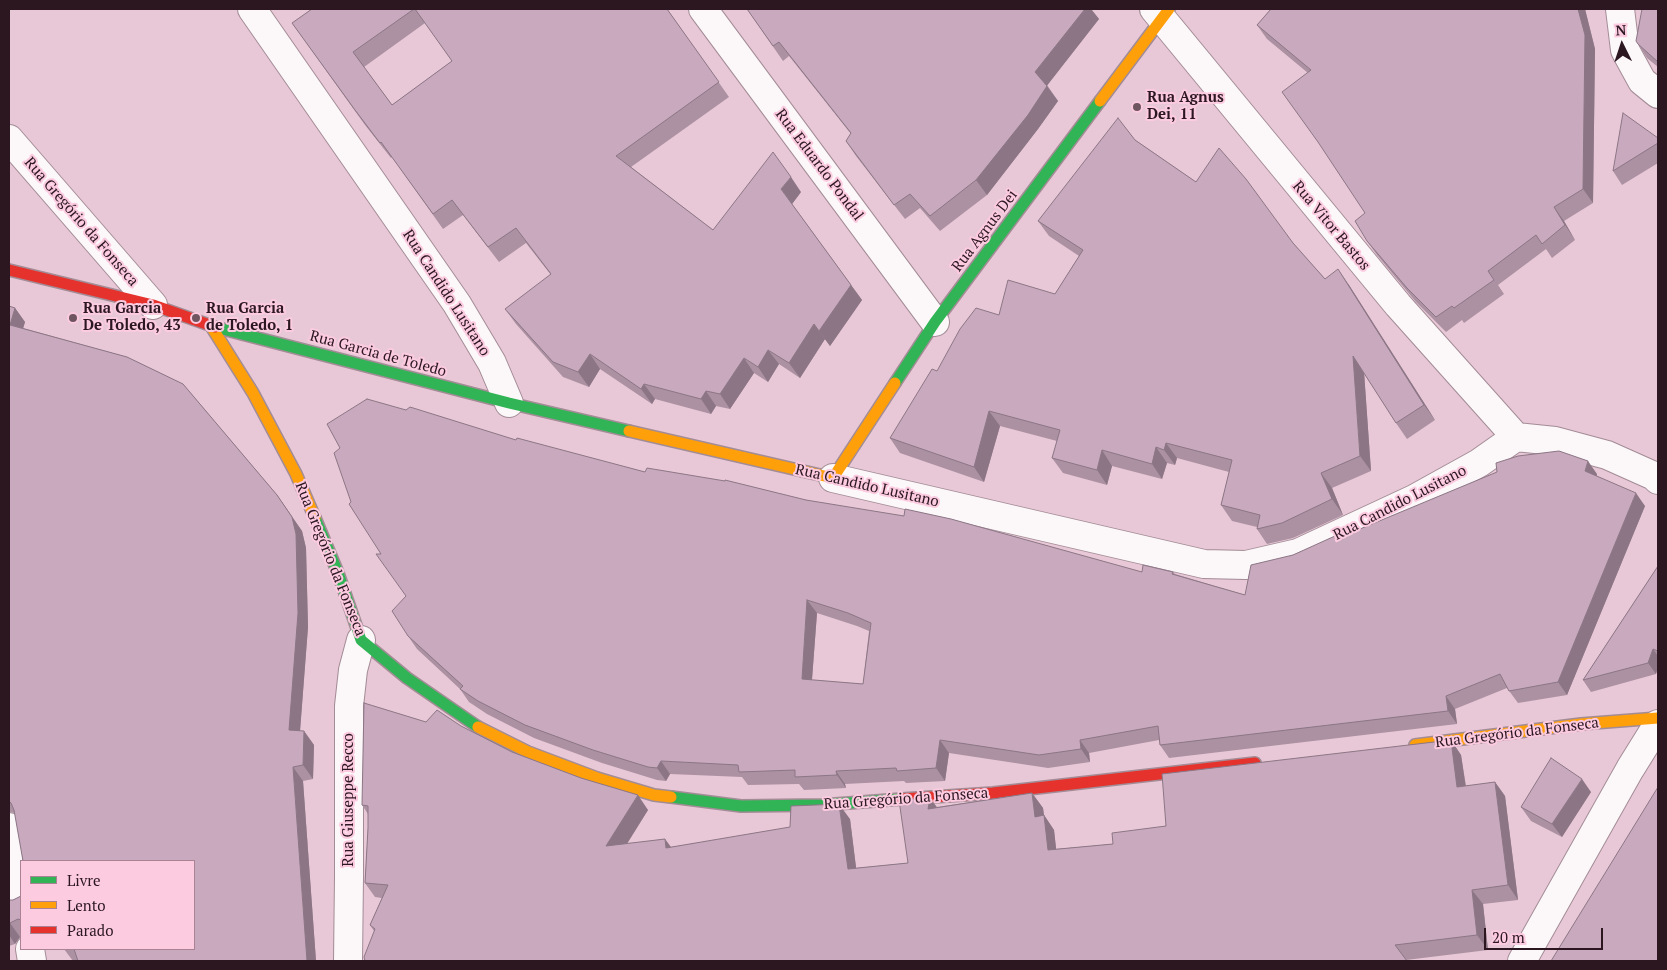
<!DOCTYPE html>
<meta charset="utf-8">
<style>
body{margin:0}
#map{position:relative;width:1667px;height:970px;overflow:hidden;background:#e8c8d6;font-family:"PT Serif",serif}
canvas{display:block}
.frame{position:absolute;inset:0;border:10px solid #2c1721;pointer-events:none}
.legend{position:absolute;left:20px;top:860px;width:175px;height:90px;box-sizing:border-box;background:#fccbe0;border:1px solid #a98394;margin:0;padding:6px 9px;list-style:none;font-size:15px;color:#2c1721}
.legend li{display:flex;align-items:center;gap:10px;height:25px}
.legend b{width:25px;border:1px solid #a98394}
.north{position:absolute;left:1597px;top:20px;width:50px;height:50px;-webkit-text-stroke:4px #fccbe0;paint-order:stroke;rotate:356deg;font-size:14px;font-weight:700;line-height:20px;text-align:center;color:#2c1721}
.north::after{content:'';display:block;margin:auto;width:18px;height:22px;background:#2c1721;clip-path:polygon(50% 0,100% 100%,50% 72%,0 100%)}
.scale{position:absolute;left:1484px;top:928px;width:119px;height:22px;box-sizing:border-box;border:2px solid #2c1721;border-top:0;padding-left:6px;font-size:15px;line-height:18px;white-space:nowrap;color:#2c1721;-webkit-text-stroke:4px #fccbe0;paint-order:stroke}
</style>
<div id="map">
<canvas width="1667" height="970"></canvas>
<div class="frame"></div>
<ul class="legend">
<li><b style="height:6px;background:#30b455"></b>Livre</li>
<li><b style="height:6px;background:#ff9f0a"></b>Lento</li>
<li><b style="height:6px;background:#e5322d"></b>Parado</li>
</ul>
<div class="north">N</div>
<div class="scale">20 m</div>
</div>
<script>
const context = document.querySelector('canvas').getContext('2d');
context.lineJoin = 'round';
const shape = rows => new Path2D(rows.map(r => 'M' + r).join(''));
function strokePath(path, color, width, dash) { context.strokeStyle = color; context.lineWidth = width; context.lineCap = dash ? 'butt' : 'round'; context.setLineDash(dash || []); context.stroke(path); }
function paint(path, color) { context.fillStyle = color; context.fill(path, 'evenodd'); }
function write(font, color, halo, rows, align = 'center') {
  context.font = font + ' "PT Serif",serif'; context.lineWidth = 4; context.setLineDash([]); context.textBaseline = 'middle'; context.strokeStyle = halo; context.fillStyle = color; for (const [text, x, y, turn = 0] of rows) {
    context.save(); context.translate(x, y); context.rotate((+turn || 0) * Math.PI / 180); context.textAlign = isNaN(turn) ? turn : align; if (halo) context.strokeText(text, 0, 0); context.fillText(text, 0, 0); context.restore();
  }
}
const street = shape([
 [252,9,457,304,492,363,509,403],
 [703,9,935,322],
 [1154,9,1398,305,1516,437],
 [1620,9,1625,50,1642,81,1658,94],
 [9,139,153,305],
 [833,478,1204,564,1246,565,1298,553,1414,499,1479,463,1516,437,1555,441,1607,455,1654,476,1658,480],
 [9,827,21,899],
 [30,949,32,961],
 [348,961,349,877,349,706,353,670,361,640],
 [1522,961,1630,769,1658,724]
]);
const fast = shape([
 [215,327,509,403,629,431],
 [895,383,935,322,1100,101],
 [315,518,338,573,361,640,407,678,478,727],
 [671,797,741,806,822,805,902,799]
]);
const slow = shape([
 [1100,101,1169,9],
 [211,326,253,393,296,474,315,518],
 [629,431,833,478,895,383],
 [478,727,528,752,597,778,654,795,671,797],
 [1415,745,1581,724,1658,718]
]);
const jam = shape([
 [9,270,153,305,215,327],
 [902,799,993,793,1255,763]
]);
strokePath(street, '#a38c96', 30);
strokePath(fast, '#a38c96', 14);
strokePath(slow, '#a38c96', 14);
strokePath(jam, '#a38c96', 14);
strokePath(street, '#fcf7f9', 28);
strokePath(fast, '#30b455', 11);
strokePath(slow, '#ff9f0a', 11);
strokePath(jam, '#e5322d', 11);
paint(shape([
 [312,9,667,9,729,97,631,167,713,230,801,192,792,204,862,300,830,346,825,339,800,378,779,364,768,382,754,373,730,409,716,406,711,414,655,399,652,404,600,369,589,387,563,377,516,324,505,309,551,275,526,243,499,262,463,215,443,229,392,157,391,158,365,125,292,23],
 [425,23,452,61,392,105,364,67],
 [747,9,1091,9,1099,19,1047,85,1058,101,1038,129,987,195,940,231,920,208,905,219,856,156,846,141,851,134,789,56,783,61],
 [1271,9,1585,9,1595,49,1593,203,1564,221,1575,240,1552,258,1546,249,1498,285,1504,294,1464,323,1462,320,1446,332,1416,302,1377,255,1367,241,1365,213,1308,73,1267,39,1257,25],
 [1658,9,1658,67,1647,58,1638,44],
 [1658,138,1658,163,1622,185,1613,171],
 [1135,140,1196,182,1293,243,1325,279,1349,285,1435,420,1407,439,1396,423,1364,373,1371,471,1332,488,1343,515,1293,538,1267,544,1257,529,1257,527,1232,521,1221,505,1229,472,1177,458,1175,465,1167,463,1162,479,1112,466,1107,485,1063,473,1052,458,1057,441,1000,426,984,482,900,453,890,438,999,315,1055,294,1079,256,1049,236,1038,221],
 [9,306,15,308,25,322,23,328,127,357,183,384,277,495,302,531,306,548,308,627,300,731,304,731,314,745,313,779,303,781,316,961,73,961,64,949,194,949,194,861,23,861,15,813,9,812],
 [516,440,645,472,806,500,1142,572,1173,572,1175,574,1245,595,1293,555,1348,533,1597,474,1597,476,1645,506,1567,695,1518,703,1507,688,1455,709,1457,724,1169,758,1160,745,1159,740,1089,753,1090,762,1048,768,949,753,945,781,906,783,904,781,845,784,846,788,804,790,799,784,748,785,742,777,670,774,666,781,657,780,602,763,534,738,487,714,469,702,460,689,417,649,408,636,406,596,381,554],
 [817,613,857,626,869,631,863,684,812,680],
 [1658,566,1658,667,1656,674,1591,692,1583,680],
 [426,722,461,726,512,752,648,810,627,844,665,839,671,847,850,819,856,868,908,863,930,798,937,807,1032,793,1043,808,1044,815,1054,830,1056,849,1113,844,1166,826,1451,740,1461,755,1466,786,1495,782,1505,796,1518,900,1483,904,1488,950,1406,960,374,931,370,925,382,898,375,897,365,883,368,828,368,814,362,805],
 [1591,792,1562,837,1531,821,1521,807],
 [21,896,21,937,20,937,15,944,9,946,9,900,13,900]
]), '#ac91a3');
paint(shape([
 [1085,9,1091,9,1099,19,1046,87,1035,72],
 [1578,9,1585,9,1595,49,1593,203,1583,189],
 [1047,86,1058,101,1038,129,987,195,976,180],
 [791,177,801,192,792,204,781,189],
 [1554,207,1564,221,1575,240,1565,225],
 [1338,269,1349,285,1435,420,1424,405],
 [851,285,862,300,830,346,819,331],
 [15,308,25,322,20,339,10,325],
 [814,324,825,339,800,378,789,363],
 [768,350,779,364,768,382,758,367],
 [590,354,600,369,589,387,578,372],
 [1353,356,1364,371,1371,471,1360,456],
 [744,358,754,373,730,409,720,394],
 [644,384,655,399,652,404,641,389],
 [706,391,716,406,711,414,701,399],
 [989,411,1000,426,984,482,974,467],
 [1166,443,1177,458,1175,465,1164,450],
 [1156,447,1167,463,1162,479,1152,464],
 [1102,450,1112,466,1107,485,1097,470],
 [1588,461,1597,474,1594,484,1585,471],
 [1321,473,1332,488,1343,515,1332,499],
 [1636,493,1645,506,1567,695,1558,682],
 [277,495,302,531,306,548,308,627,299,744,289,730],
 [807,600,817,613,811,692,802,679],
 [1653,649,1658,656,1658,667,1656,674,1648,663],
 [1446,696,1455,709,1457,724,1448,711],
 [304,731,314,745,313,779,303,765],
 [940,740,949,753,945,781,936,768],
 [1080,740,1089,753,1090,762,1081,749],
 [1451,740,1461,755,1468,802,1457,787],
 [661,761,670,774,666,781,657,768],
 [293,767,303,781,316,961,307,961],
 [836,771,845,784,846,788,837,775],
 [1582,779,1591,792,1562,837,1552,824],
 [1495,782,1505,796,1518,900,1508,885],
 [1032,793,1043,808,1046,831,1044,815,1054,830,1058,865,1048,850,1035,817],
 [638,795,648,810,616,861,606,846],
 [930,798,940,812,928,809],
 [839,804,850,819,858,883,848,869],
 [665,839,675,853,666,848],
 [1472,890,1483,904,1488,950,1477,935],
 [10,923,20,937,15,944,9,935,9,925]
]), '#8c7685');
const building = shape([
 [312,9,414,9,353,52,392,105,452,61,415,9,667,9,719,82,616,156,713,230,773,152,791,177,781,189,851,285,819,331,814,324,789,363,768,350,758,367,744,358,720,394,706,391,701,399,644,384,641,389,590,354,578,372,553,362,505,309,551,274,516,228,488,247,452,200,433,214,381,142,380,143,355,110,292,23,312,9],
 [747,9,1085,9,1035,72,1047,86,1028,115,976,180,930,216,910,194,894,205,846,141,851,133,779,42,773,46,747,9],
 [1271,9,1578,9,1585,35,1583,189,1554,207,1565,225,1542,244,1536,235,1488,271,1494,280,1454,308,1452,306,1436,317,1407,288,1367,241,1355,221,1365,213,1318,142,1282,92,1311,70,1257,25,1271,9],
 [1642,9,1658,9,1658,62,1638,44,1636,41,1642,9],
 [1623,113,1658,138,1658,143,1613,171,1623,113],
 [1118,118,1135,140,1196,182,1219,148,1246,179,1293,243,1325,279,1338,269,1424,405,1396,423,1353,356,1360,456,1321,473,1332,499,1282,523,1257,529,1260,515,1221,505,1232,460,1166,443,1164,450,1156,447,1152,464,1102,450,1097,470,1052,458,1060,430,989,411,974,467,890,438,932,369,937,371,960,329,976,308,999,315,1008,280,1055,294,1083,250,1038,221,1118,118],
 [9,306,15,308,10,325,127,357,183,384,277,495,292,517,296,534,298,613,289,730,304,731,303,765,293,767,307,961,78,961,74,949,194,949,194,861,23,861,14,810,11,803,9,801,9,306],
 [367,399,406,410,410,407,516,440,517,438,645,472,647,468,725,481,725,480,806,500,904,516,905,509,951,519,1142,572,1143,565,1173,572,1172,574,1245,595,1251,565,1293,555,1346,531,1348,534,1497,472,1496,463,1518,456,1559,451,1588,461,1585,471,1636,493,1558,682,1509,691,1500,674,1446,696,1448,711,1160,745,1158,726,1080,740,1081,749,1039,755,940,740,936,768,897,771,896,768,836,771,837,775,795,777,795,770,739,772,738,765,661,761,657,768,648,767,593,750,525,725,478,701,460,689,463,686,408,636,392,611,406,596,376,554,381,554,349,504,351,502,334,453,340,448,327,424,367,399],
 [807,600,848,613,871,623,863,684,802,679,807,600],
 [1658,566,1658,651,1653,649,1648,663,1583,680,1658,566],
 [364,703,426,722,437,710,461,726,512,752,581,778,638,795,606,846,665,839,666,848,790,827,791,806,839,804,848,869,908,863,899,800,930,798,928,809,1032,793,1035,817,1044,815,1048,850,1113,844,1112,833,1166,826,1162,774,1451,740,1457,787,1495,782,1508,885,1472,890,1477,935,1395,945,1407,961,365,961,364,957,375,929,370,925,388,885,365,883,368,828,368,806,362,805,364,703],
 [1551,758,1582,779,1552,824,1521,807,1551,758],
 [1658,787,1658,961,1551,961,1658,787],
 [21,896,21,920,18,919,10,923,9,925,9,900,13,900,21,896]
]);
paint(building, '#c8a9be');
strokePath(building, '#8c7685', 1);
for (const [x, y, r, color] of [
 [1137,107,5,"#6e5560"],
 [73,318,5,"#6e5560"],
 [196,318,5,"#6e5560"]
]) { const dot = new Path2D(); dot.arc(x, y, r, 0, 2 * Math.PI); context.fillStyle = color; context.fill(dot); strokePath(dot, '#fccbe0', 2); }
write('bold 15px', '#2c1721', '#fccbe0', [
 ["Rua Agnus",1147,98],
 ["Dei, 11",1147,115],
 ["Rua Garcia",83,309],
 ["De Toledo, 43",83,326],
 ["Rua Garcia",206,309],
 ["de Toledo, 1",206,326]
], 'left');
write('15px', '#2c1721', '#fccbe0', [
 ["Rua Eduardo Pondal",819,165,53],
 ["Rua Gregório da Fonseca",81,222,49],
 ["Rua Vitor Bastos",1331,226,50],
 ["Rua Agnus Dei",985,231,-53],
 ["Rua Candido Lusitano",446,293,57],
 ["Rua Garcia de Toledo",378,354,15],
 ["Rua Candido Lusitano",867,486,13],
 ["Rua Candido Lusitano",1400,503,-27],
 ["Rua Gregório da Fonseca",330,559,68],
 ["Rua Gregório da Fonseca",1517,733,-7],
 ["Rua Gregório da Fonseca",906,799,-4],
 ["Rua Giuseppe Recco",349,800,-90]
]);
</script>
